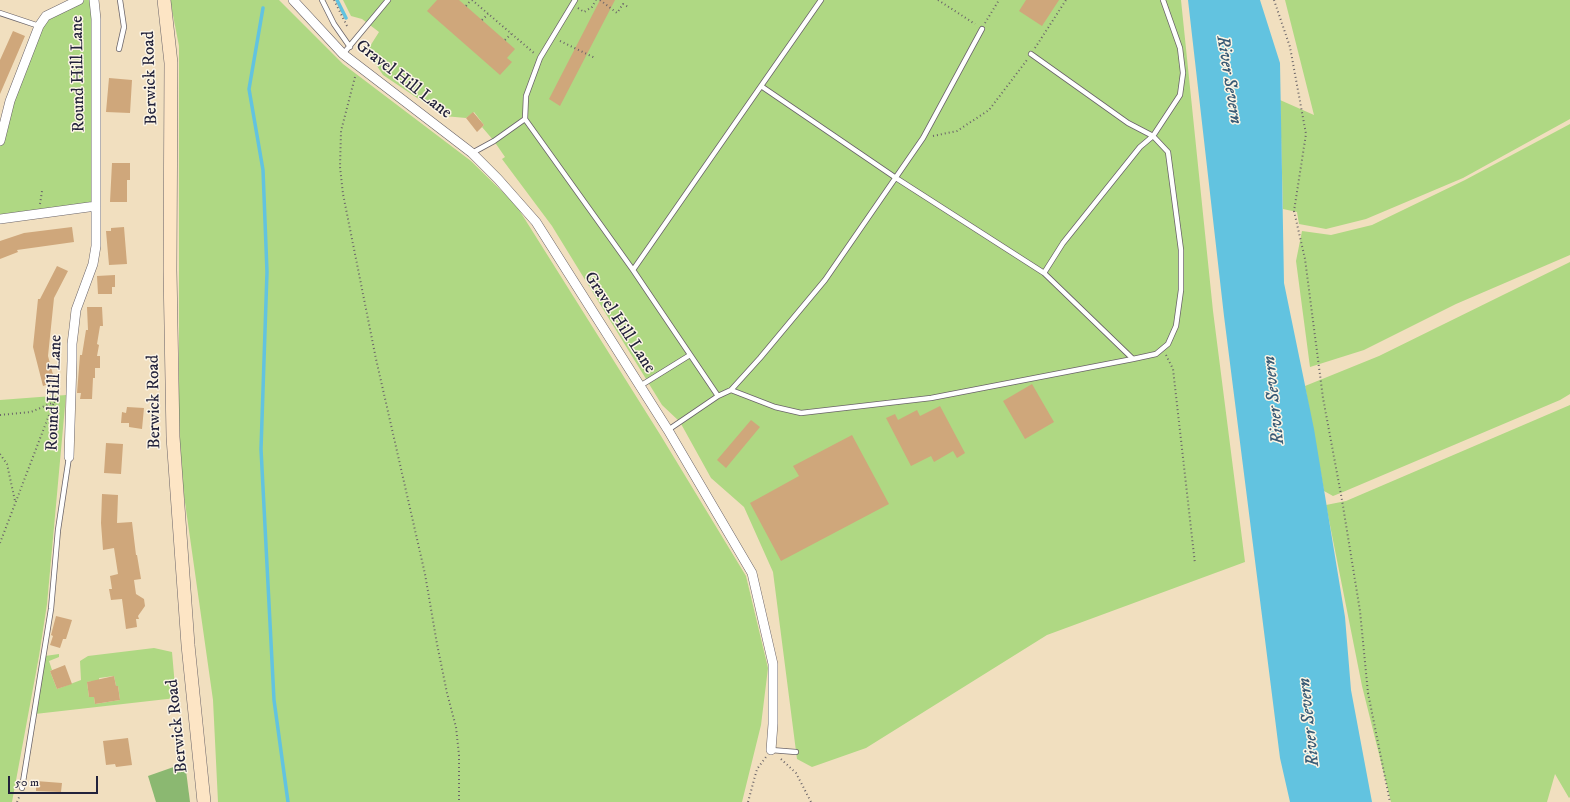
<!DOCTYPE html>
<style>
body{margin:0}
#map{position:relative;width:1570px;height:802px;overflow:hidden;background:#f1dfbf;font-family:"IM FELL DW Pica",serif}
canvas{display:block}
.scale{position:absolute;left:8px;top:776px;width:90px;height:18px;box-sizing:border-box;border:2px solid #22223b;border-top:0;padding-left:5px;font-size:12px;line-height:14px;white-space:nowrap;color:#22223b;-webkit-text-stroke:3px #fcf5e5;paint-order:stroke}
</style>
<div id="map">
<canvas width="1570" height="802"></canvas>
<div class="scale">50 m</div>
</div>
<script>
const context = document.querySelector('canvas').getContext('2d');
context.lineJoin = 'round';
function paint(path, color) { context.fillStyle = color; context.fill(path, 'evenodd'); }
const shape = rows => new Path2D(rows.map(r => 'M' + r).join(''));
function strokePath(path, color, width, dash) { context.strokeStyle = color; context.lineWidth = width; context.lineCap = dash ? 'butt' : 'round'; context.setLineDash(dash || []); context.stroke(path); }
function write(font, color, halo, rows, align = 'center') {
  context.font = font + ' "IM FELL DW Pica",serif'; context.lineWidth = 3; context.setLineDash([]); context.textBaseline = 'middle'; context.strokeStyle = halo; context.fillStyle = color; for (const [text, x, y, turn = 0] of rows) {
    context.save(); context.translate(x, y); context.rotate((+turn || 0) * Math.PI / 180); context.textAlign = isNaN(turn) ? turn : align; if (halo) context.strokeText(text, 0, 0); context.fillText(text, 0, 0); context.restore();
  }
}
paint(shape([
 [79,0,94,0,96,206,0,219,0,141,39,26],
 [170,0,279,0,343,64,471,161,516,205,661,436,746,576,768,668,761,725,742,802,218,802,213,700,179,460,179,46],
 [343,0,1181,0,1213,311,1245,562,1047,635,866,748,812,767,797,759,773,572,744,507,711,478,680,422,662,405,552,226,502,159,505,157,494,141,482,127,484,125,474,112,466,118,444,116,383,75,367,51,379,32,362,19,351,16],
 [1285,0,1570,0,1570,119,1463,178,1366,219,1326,229,1299,224,1297,212,1283,209,1280,100,1314,115],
 [1570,124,1570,255,1456,304,1364,350,1310,367,1296,261,1302,231,1331,235,1372,225,1465,180],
 [1570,262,1570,394,1560,400,1343,492,1333,496,1324,491,1305,386,1379,356],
 [66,395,47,604,39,656,12,802,0,802,0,400],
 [1570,405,1570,797,1569,798,1555,774,1547,802,1391,802,1362,686,1326,505,1346,501],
 [154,648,172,652,176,698,35,714,45,656,59,654,59,657,49,661,52,670,50,671,57,689,81,680,80,661,88,656],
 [114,676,116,686,118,686,120,700,95,704,94,697,89,697,87,682,94,681,100,685,99,678]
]), '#afd883');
paint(shape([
 [185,763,190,802,156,802,148,776]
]), '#8bb871');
paint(shape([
 [1188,0,1260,0,1280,63,1284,283,1314,429,1345,617,1351,690,1372,802,1290,802,1280,758,1224,316]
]), '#62c3e0');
strokePath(shape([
 [337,0,346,18],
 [263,8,249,89,263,170,267,272,261,449,274,700,288,802]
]), '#62c3e0', 3.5);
paint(shape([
 [437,0,459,0,515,49,507,58,512,62,500,75,427,11],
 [600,0,615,0,560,106,549,99],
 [1026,0,1059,0,1042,26,1019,11],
 [13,31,25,36,0,94,0,60],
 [109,78,132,80,130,113,106,112],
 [473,112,484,125,477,132,466,118],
 [112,163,130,163,130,180,127,180,127,202,110,202],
 [72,227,74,242,17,250,18,252,0,259,0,241,24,233],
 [124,227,127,264,109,265,106,231,111,231,111,228],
 [57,266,68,271,54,298,48,356,55,382,43,386,33,347,38,299,40,299],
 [115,275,115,287,112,287,112,294,98,294,97,276],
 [87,307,102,307,103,326,100,326,97,344,99,345,97,356,100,356,100,368,95,368,95,378,93,378,92,399,80,399,81,393,77,393,80,355,82,355,86,330,88,330],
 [1032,384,1054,422,1025,439,1003,401],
 [940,406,965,453,957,458,953,451,934,462,931,456,911,466,886,418,895,414,898,420,917,410,920,416],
 [127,407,144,408,142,429,129,427,129,423,121,423,122,412,126,413],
 [751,420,760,427,726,468,717,460],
 [852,435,889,504,781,561,750,503,799,476,793,466],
 [106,443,123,444,121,474,104,473],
 [102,494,118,495,117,523,132,522,136,555,137,555,141,579,134,580,136,594,144,599,145,606,138,616,139,619,136,619,137,627,126,629,122,599,111,600,109,589,112,589,110,576,118,574,114,548,103,550,101,523],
 [56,616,72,620,66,639,63,639,60,648,50,645,53,636,51,635],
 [65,665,72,684,57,689,50,671],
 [114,676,116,686,118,686,120,700,95,704,94,697,89,697,87,682],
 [128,738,132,765,116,767,115,764,106,765,103,741],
 [36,781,62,783,61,792,36,791]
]), '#cfa77b');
const service = shape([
 [322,0,334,24,350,47],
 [575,0,540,58,526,96,525,119,633,270,718,396],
 [0,13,39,26],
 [119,49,124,27,120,0],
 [343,54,388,0],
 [1031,54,1128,123,1153,136,1140,147,1063,243,1044,273],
 [472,153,494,141,525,119],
 [633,270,761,86],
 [1133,359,1156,354,1168,344,1176,326,1181,290,1181,250,1168,152,1153,136,1180,95,1183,73,1180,48,1163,0],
 [640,386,690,355],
 [731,390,775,407,801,413,931,398,1133,359,1044,273,896,178,761,86,821,0],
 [668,430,718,396,731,390,760,358,825,280,923,138,982,29],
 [771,750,796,752],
 [22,788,51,609,58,530,69,457]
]);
const minor = shape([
 [293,0,343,54,472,153,498,179,536,222,668,430,752,573,773,664,773,724,771,750],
 [0,141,10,101,39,26,46,16,79,0],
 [0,219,96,206],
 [69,457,72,361,72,344,74,328,76,310,93,264,96,246,96,19,94,0]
]);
const secondary = shape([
 [164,0,171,63,170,270,173,437,188,645,204,802]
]);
strokePath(service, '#6a6469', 6);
strokePath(minor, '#6a6469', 10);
strokePath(secondary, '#6a6469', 14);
strokePath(shape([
 [334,0,347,26],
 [472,0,534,53],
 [600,0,617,13,623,4,628,7],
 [938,0,975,24],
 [1274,0,1290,47,1306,134,1294,211,1305,259,1323,398,1342,500,1360,611,1368,693,1390,802],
 [466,6,471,0],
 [578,8,584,12,592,7,596,0],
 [482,20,488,14],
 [985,23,999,0],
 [505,40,511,34],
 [560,41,595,58],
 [1035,48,1066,0],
 [355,77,341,131,340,167,343,194,376,359,425,574,437,644,447,693,456,727,459,755,459,802],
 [933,136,957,131,989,110,1027,60],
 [40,204,42,191],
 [1166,355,1173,369,1195,564],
 [0,415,31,412,61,399],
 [0,454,7,464,15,501],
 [0,543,54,402],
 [781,759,796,773,811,802],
 [17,802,20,795],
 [748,802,757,769,766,757]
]), '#6a6469', 2, [1, 3]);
strokePath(service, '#fff', 4.5);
strokePath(minor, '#fff', 9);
strokePath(secondary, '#fde5c5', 13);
write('17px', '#22223b', '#fcf5e5', [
 ["Round Hill Lane",79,74,-91],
 ["Berwick Road",151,78,-92],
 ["Gravel Hill Lane",403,80,38],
 ["Gravel Hill Lane",619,323,57],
 ["Round Hill Lane",55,393,-88],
 ["Berwick Road",155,402,-91],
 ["Berwick Road",178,726,-96]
]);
write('italic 18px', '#385a75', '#fcf5e5', [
 ["River Severn",1228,80,81],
 ["River Severn",1275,400,-96],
 ["River Severn",1310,722,-96]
]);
</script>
